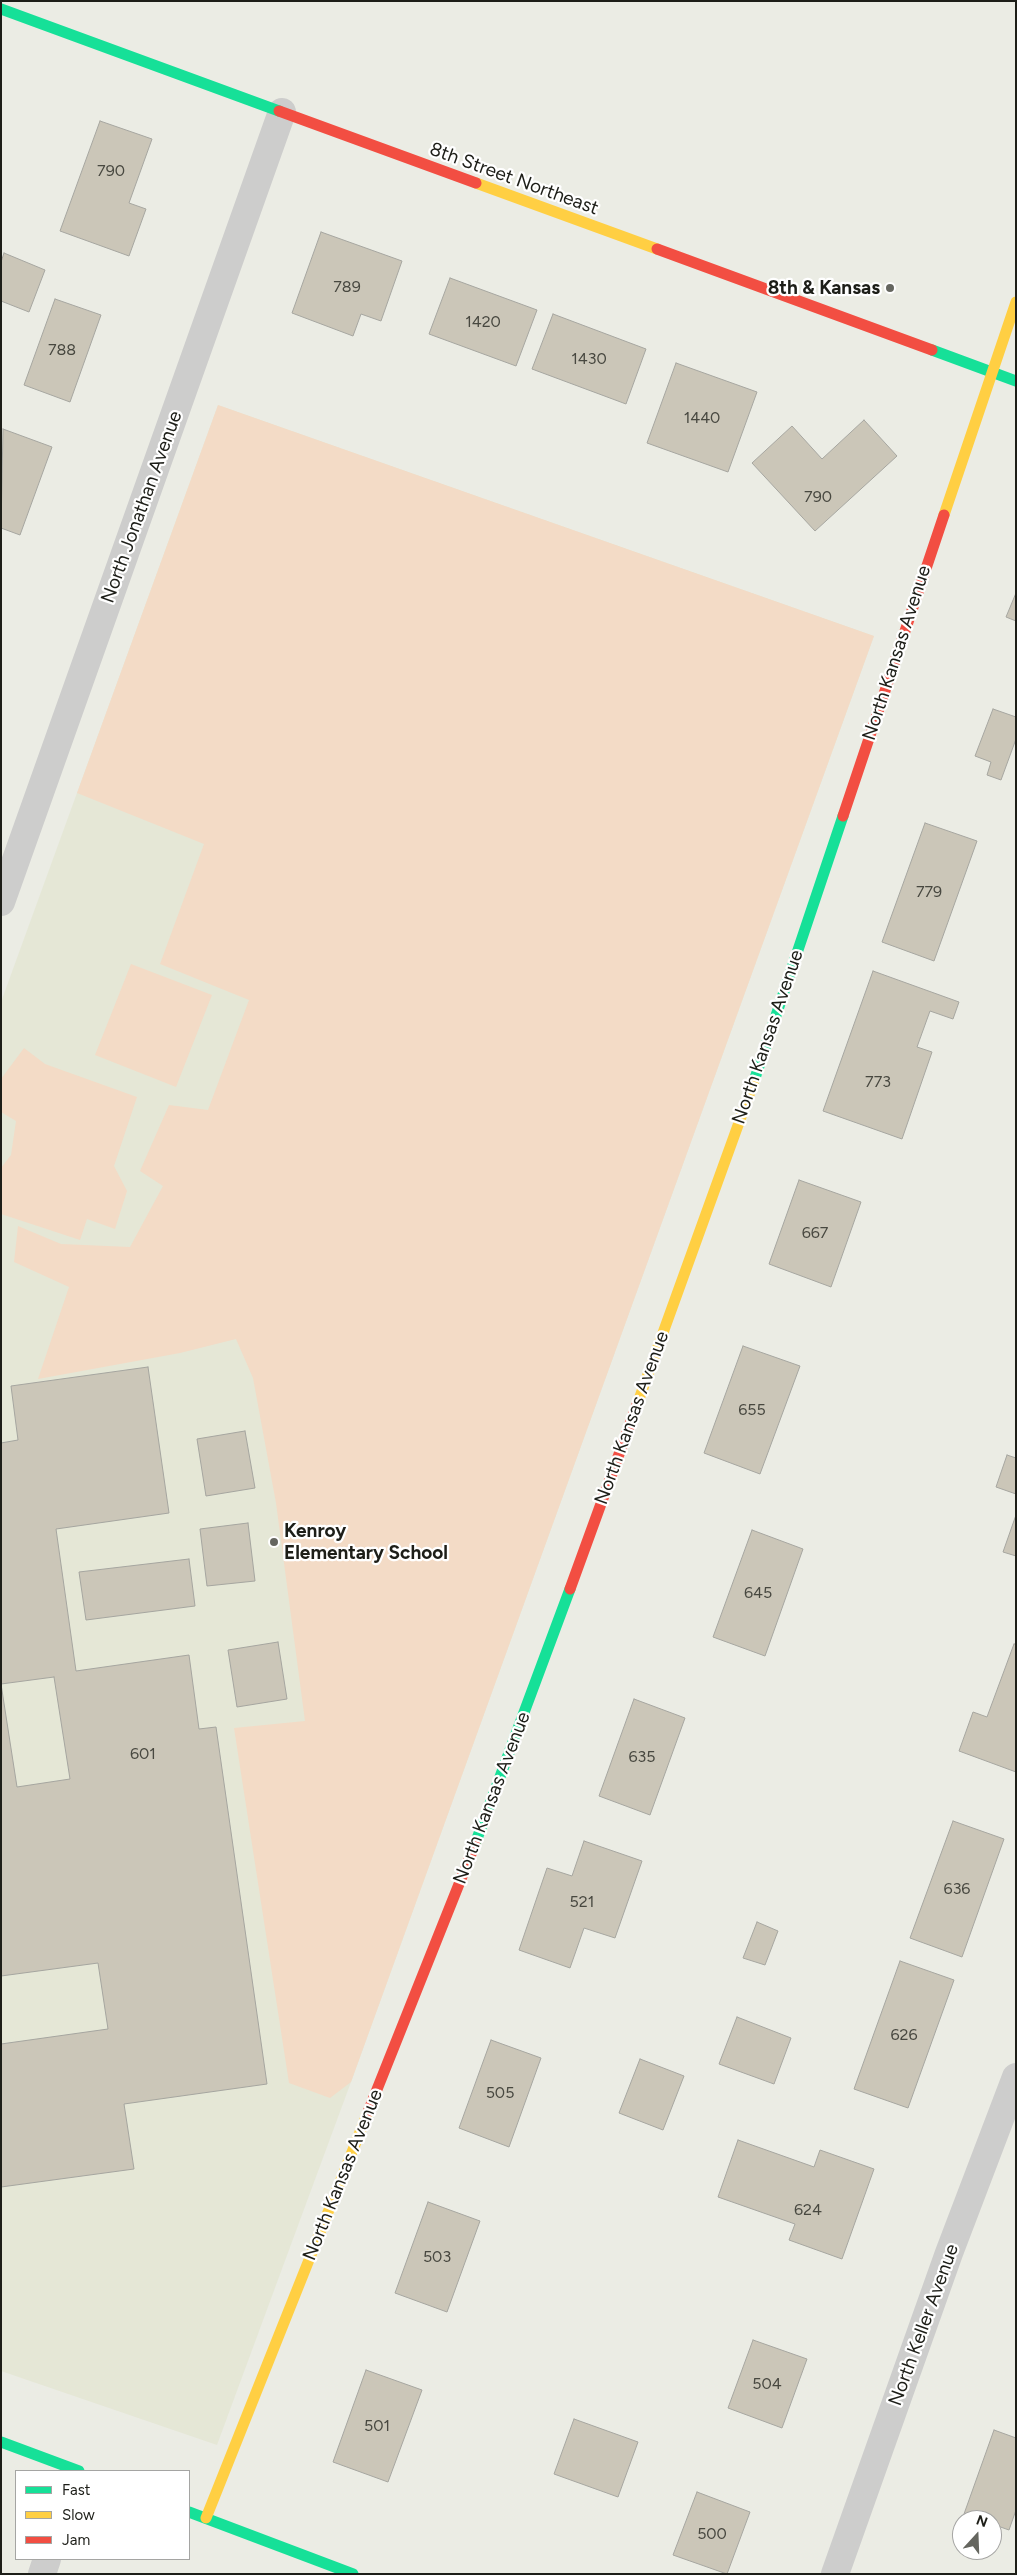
<!DOCTYPE html>
<style>
body{margin:0}
#map{position:relative;width:1017px;height:2575px;overflow:hidden;background:#ebece4;font-family:Figtree,sans-serif}
canvas{display:block}
.frame{position:absolute;inset:0;border:2px solid #1d1e18;pointer-events:none}
.legend{position:absolute;left:15px;top:2470px;width:175px;height:90px;box-sizing:border-box;background:#fff;border:1px solid #a5a5a3;margin:0;padding:6px 9px;list-style:none;font-size:15px;color:#1d1e18}
.legend li{display:flex;align-items:center;gap:10px;height:25px}
.legend b{width:25px;border:1px solid #a5a5a3}
.north{position:absolute;left:952px;top:2510px;width:50px;height:50px;box-sizing:border-box;background:#fff;border:1px solid #a5a5a3;border-radius:50%;rotate:20deg;font-size:14px;font-weight:700;line-height:20px;text-align:center;color:#1d1e18}
.north::after{content:'';display:block;margin:auto;width:18px;height:22px;background:#65665f;clip-path:polygon(50% 0,100% 100%,50% 72%,0 100%)}
</style>
<div id="map">
<canvas width="1017" height="2575"></canvas>
<div class="frame"></div>
<ul class="legend">
<li><b style="height:6px;background:#16e098"></b>Fast</li>
<li><b style="height:6px;background:#ffcf43"></b>Slow</li>
<li><b style="height:6px;background:#f24e42"></b>Jam</li>
</ul>
<div class="north">N</div>
</div>
<script>
const context = document.querySelector('canvas').getContext('2d');
context.lineJoin = 'round';
function paint(path, color) { context.fillStyle = color; context.fill(path, 'evenodd'); }
const shape = rows => new Path2D(rows.map(r => 'M' + r).join(''));
function strokePath(path, color, width, dash) { context.strokeStyle = color; context.lineWidth = width; context.lineCap = dash ? 'butt' : 'round'; context.setLineDash(dash || []); context.stroke(path); }
function write(font, color, halo, rows, align = 'center') {
  context.font = font + ' Figtree,sans-serif'; context.lineWidth = 4.5; context.setLineDash([]); context.textBaseline = 'middle'; context.strokeStyle = halo; context.fillStyle = color; for (const [text, x, y, turn = 0] of rows) {
    context.save(); context.translate(x, y); context.rotate((+turn || 0) * Math.PI / 180); context.textAlign = isNaN(turn) ? turn : align; if (halo) context.strokeText(text, 0, 0); context.fillText(text, 0, 0); context.restore();
  }
}
paint(shape([
 [218,405,874,636,351,2082,217,2445,1,2371,1,1002]
]), '#e5e7d6');
paint(shape([
 [218,405,874,636,351,2082,330,2098,289,2083,234,1728,305,1721,276,1503,253,1378,236,1339,180,1353,38,1379,69,1287,14,1262,18,1226,61,1244,130,1247,163,1186,140,1171,169,1105,208,1110,249,1000,160,964,204,844,77,793],
 [131,964,212,995,176,1087,95,1055],
 [24,1048,45,1064,137,1097,114,1166,127,1191,115,1229,87,1219,80,1240,1,1214,1,1168,11,1155,16,1121,1,1112,1,1079]
]), '#f3dbc6');
const building = shape([
 [100,121,152,139,129,203,146,209,129,256,60,231,100,121],
 [321,232,402,261,381,321,361,314,353,336,292,313,321,232],
 [4,253,45,270,29,312,1,301,1,262,4,253],
 [450,278,537,310,516,366,429,334,450,278],
 [55,299,101,315,70,402,24,385,55,299],
 [553,314,646,349,626,404,532,369,553,314],
 [676,363,757,392,728,472,647,443,676,363],
 [864,420,897,456,815,531,752,463,792,426,822,459,864,420],
 [3,429,52,447,20,535,1,528,3,429],
 [1016,593,1016,621,1006,617,1016,593],
 [993,709,1016,717,1016,739,1001,780,987,775,991,762,975,756,993,709],
 [925,823,977,841,934,961,882,942,925,823],
 [873,971,959,1002,953,1019,930,1011,917,1047,932,1052,902,1139,823,1111,873,971],
 [799,1180,861,1202,831,1287,769,1264,799,1180],
 [743,1346,800,1366,760,1474,704,1453,743,1346],
 [148,1367,169,1513,56,1529,76,1671,189,1655,199,1729,216,1727,267,2084,124,2104,134,2169,1,2187,1,2044,108,2029,98,1963,1,1976,1,1443,18,1440,11,1386,148,1367],
 [54,1677,70,1779,17,1787,1,1684,54,1677],
 [245,1431,255,1488,206,1496,197,1439,245,1431],
 [1007,1455,1016,1458,1016,1494,996,1487,1007,1455],
 [1016,1515,1016,1556,1003,1552,1016,1515],
 [248,1523,255,1581,207,1586,200,1529,248,1523],
 [752,1530,803,1549,765,1656,713,1637,752,1530],
 [189,1559,195,1606,86,1620,79,1572,189,1559],
 [278,1642,287,1699,237,1707,228,1650,278,1642],
 [1014,1644,1016,1644,1016,1772,959,1751,973,1712,987,1717,1014,1644],
 [634,1699,685,1718,650,1815,599,1796,634,1699],
 [953,1821,1004,1839,962,1957,910,1938,953,1821],
 [584,1841,642,1861,615,1938,584,1928,570,1968,519,1950,547,1868,572,1876,584,1841],
 [757,1922,778,1931,765,1965,743,1958,757,1922],
 [900,1961,954,1980,908,2108,854,2089,900,1961],
 [737,2017,791,2038,774,2084,719,2064,737,2017],
 [491,2040,541,2058,509,2147,459,2128,491,2040],
 [640,2059,684,2076,663,2130,619,2113,640,2059],
 [738,2140,814,2167,820,2150,874,2169,842,2259,789,2240,795,2224,718,2197,738,2140],
 [428,2202,480,2221,447,2312,395,2293,428,2202],
 [753,2340,807,2359,782,2428,728,2408,753,2340],
 [366,2370,422,2390,388,2482,333,2462,366,2370],
 [574,2419,638,2442,618,2497,554,2474,574,2419],
 [994,2430,1016,2438,1016,2510,1009,2530,992,2524,992,2520,981,2520,964,2514,994,2430],
 [697,2492,750,2512,727,2574,673,2555,697,2492]
]);
paint(building, '#cbc6b8');
strokePath(building, '#a6a6a0', 1);
strokePath(shape([
 [1,902,282,112],
 [42,2574,47,2559],
 [835,2574,949,2253,1016,2077]
]), '#cdcdcc', 28);
strokePath(shape([
 [1,9,279,111],
 [932,350,1016,381],
 [754,1081,843,816],
 [475,1844,570,1589],
 [1,2442,79,2471],
 [189,2512,353,2574]
]), '#16e098', 11);
strokePath(shape([
 [476,183,657,249],
 [944,515,1016,302],
 [638,1402,754,1081],
 [206,2518,368,2112]
]), '#ffcf43', 11);
strokePath(shape([
 [279,111,476,183],
 [657,249,932,350],
 [843,816,944,515],
 [570,1589,638,1402],
 [368,2112,475,1844]
]), '#f24e42', 11);
for (const [x, y, r, color] of [
 [890,288,5,"#65665f"],
 [274,1542,5,"#65665f"]
]) { const dot = new Path2D(); dot.arc(x, y, r, 0, 2 * Math.PI); context.fillStyle = color; context.fill(dot); strokePath(dot, '#fff', 2); }
write('16px', '#484840', null, [
 ["790",111,171],
 ["789",347,287],
 ["1420",483,322],
 ["788",62,350],
 ["1430",589,359],
 ["1440",702,418],
 ["790",818,497],
 ["779",929,892],
 ["773",878,1082],
 ["667",815,1233],
 ["655",752,1410],
 ["645",758,1593],
 ["601",143,1754],
 ["635",642,1757],
 ["636",957,1889],
 ["521",582,1902],
 ["626",904,2035],
 ["505",500,2093],
 ["624",808,2210],
 ["503",437,2257],
 ["504",767,2384],
 ["501",377,2426],
 ["500",712,2534]
]);
write('19px', '#1d1e18', '#fff', [
 ["8th Street Northeast",514,179,20],
 ["North Jonathan Avenue",142,507,-70],
 ["North Kansas Avenue",897,653,-72],
 ["North Kansas Avenue",768,1037,-71],
 ["North Kansas Avenue",632,1418,-70],
 ["North Kansas Avenue",492,1798,-69],
 ["North Kansas Avenue",343,2175,-68],
 ["North Keller Avenue",924,2325,-70]
]);
write('bold 19px', '#1d1e18', '#fff', [
 ["8th & Kansas",880,288],
 ["Kenroy",284,1531,"left"],
 ["Elementary School",284,1553,"left"]
], 'right');
</script>
